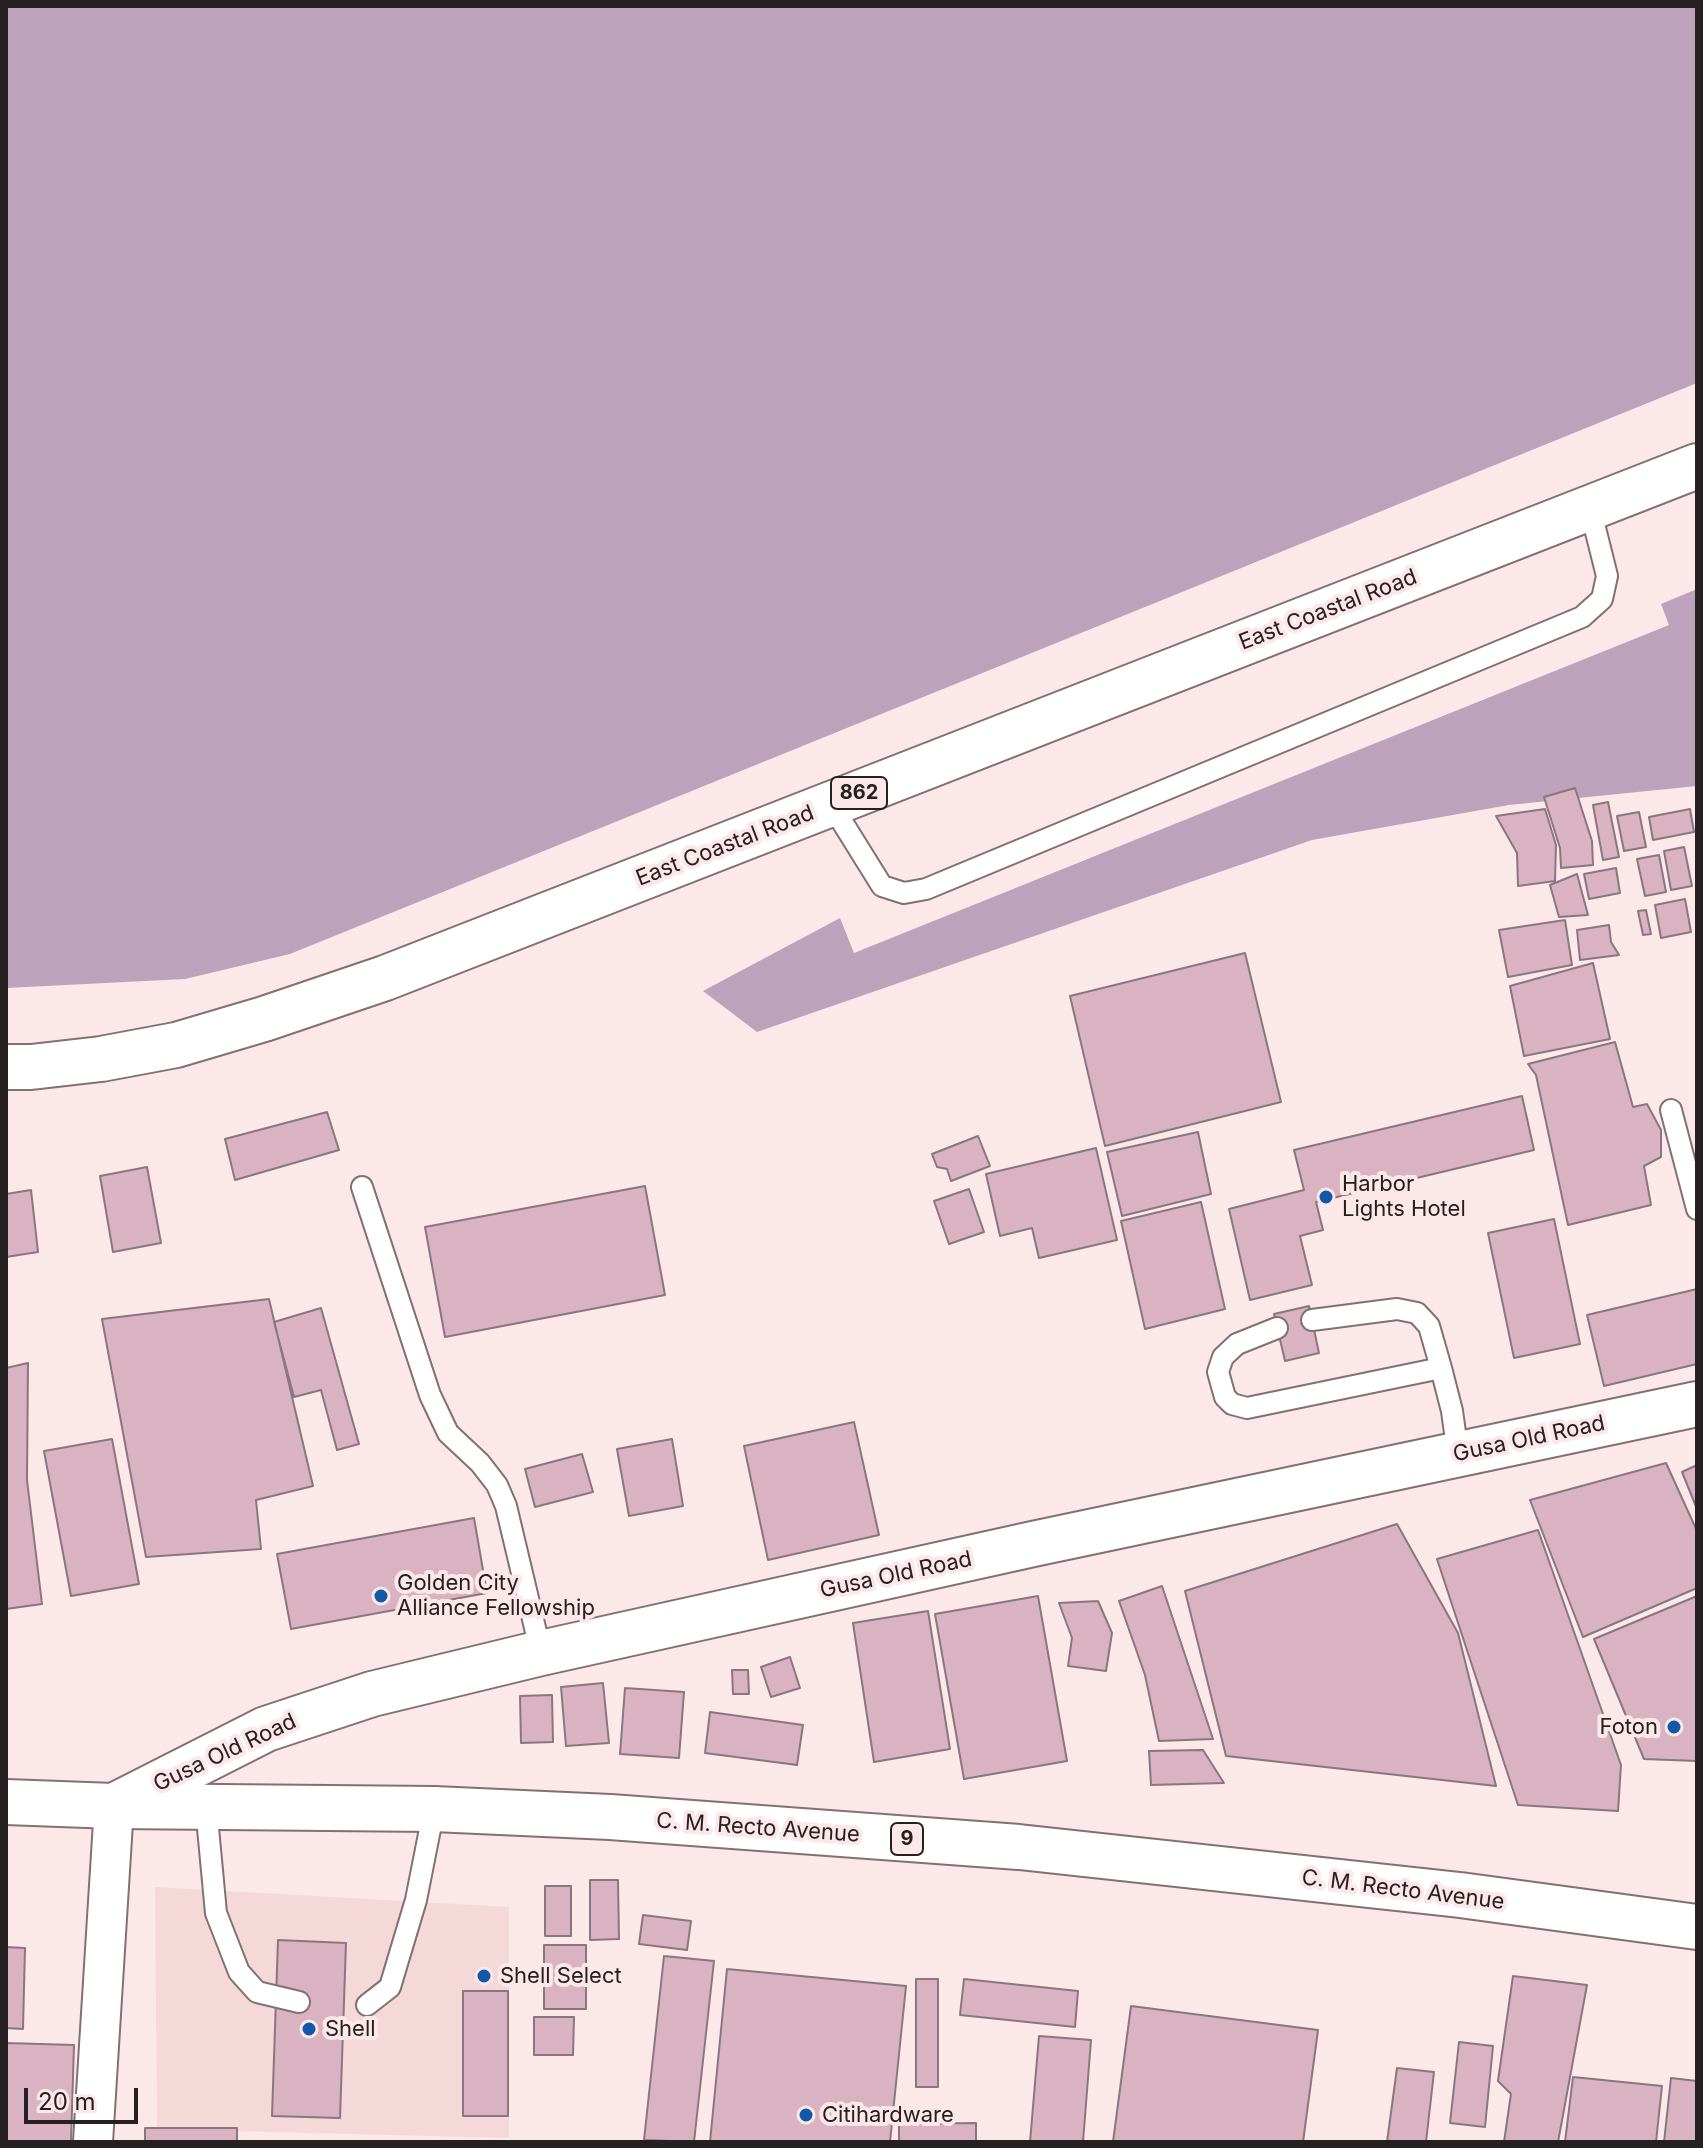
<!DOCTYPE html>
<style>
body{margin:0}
#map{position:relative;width:1703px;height:2148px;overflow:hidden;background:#fce8e8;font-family:Inter,sans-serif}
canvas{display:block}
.frame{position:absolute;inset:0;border:8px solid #272020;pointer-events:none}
.scale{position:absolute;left:24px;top:2088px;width:114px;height:36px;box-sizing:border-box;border:4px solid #272020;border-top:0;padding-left:10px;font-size:24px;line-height:28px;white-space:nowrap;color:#272020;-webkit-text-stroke:6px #fce8e8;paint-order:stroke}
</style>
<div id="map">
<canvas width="1703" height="2148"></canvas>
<div class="frame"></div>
<div class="scale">20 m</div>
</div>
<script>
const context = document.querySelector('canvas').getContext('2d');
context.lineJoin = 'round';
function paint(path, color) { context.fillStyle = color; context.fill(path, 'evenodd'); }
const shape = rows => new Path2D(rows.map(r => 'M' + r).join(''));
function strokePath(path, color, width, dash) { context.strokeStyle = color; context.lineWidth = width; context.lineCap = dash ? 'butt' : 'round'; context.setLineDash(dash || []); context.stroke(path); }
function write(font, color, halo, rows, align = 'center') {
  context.font = font + ' Inter,sans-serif'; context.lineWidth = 8; context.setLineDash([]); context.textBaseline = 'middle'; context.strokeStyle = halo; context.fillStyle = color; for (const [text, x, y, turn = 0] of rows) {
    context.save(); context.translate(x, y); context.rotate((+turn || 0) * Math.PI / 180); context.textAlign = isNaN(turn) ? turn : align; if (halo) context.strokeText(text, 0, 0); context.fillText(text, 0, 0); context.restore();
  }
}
paint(shape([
 [155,1887,509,1907,509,2138,157,2129]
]), '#f5d8d8');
paint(shape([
 [6,6,1697,6,1697,383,290,954,185,979,6,988],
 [1697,589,1697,786,1509,805,1312,840,757,1032,703,991,840,918,854,953,1669,625,1661,604]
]), '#bea2bc');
const building = shape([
 [1575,788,1592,841,1593,865,1561,868,1560,848,1544,797,1575,788],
 [1608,802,1619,857,1603,860,1593,805,1608,802],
 [1545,809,1556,845,1555,881,1518,886,1517,853,1496,816,1545,809],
 [1690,809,1694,832,1653,840,1649,817,1690,809],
 [1639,812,1646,847,1624,851,1617,816,1639,812],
 [1684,847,1692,886,1671,890,1664,851,1684,847],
 [1659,855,1666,892,1645,896,1637,859,1659,855],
 [1616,868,1620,893,1589,899,1584,874,1616,868],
 [1577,874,1588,915,1559,917,1550,885,1577,874],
 [1685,899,1691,932,1661,938,1655,905,1685,899],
 [1646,910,1651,934,1643,935,1638,911,1646,910],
 [1565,920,1572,965,1508,977,1499,930,1565,920],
 [1609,925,1611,942,1619,955,1580,960,1577,930,1609,925],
 [1245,953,1281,1102,1105,1146,1070,996,1245,953],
 [1593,963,1610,1039,1524,1056,1510,986,1593,963],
 [1615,1042,1633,1107,1647,1104,1661,1130,1661,1157,1644,1166,1651,1205,1568,1225,1536,1075,1528,1064,1615,1042],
 [1522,1096,1534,1150,1316,1202,1323,1230,1300,1236,1312,1285,1250,1300,1229,1209,1304,1190,1294,1150,1522,1096],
 [327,1112,339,1150,235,1180,225,1139,327,1112],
 [1198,1132,1211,1194,1122,1216,1107,1152,1198,1132],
 [978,1136,990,1166,951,1181,947,1169,937,1167,932,1154,978,1136],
 [1096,1148,1117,1240,1039,1258,1032,1228,1000,1236,986,1174,1096,1148],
 [147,1167,161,1243,113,1252,100,1176,147,1167],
 [645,1186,665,1295,445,1337,425,1227,645,1186],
 [969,1189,984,1232,949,1244,934,1201,969,1189],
 [31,1190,38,1252,6,1257,6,1194,31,1190],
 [1201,1202,1225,1309,1145,1329,1121,1221,1201,1202],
 [1554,1219,1580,1344,1514,1358,1488,1233,1554,1219],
 [1697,1289,1697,1364,1604,1386,1587,1315,1697,1289],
 [269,1299,313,1486,256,1500,261,1549,146,1557,102,1319,269,1299],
 [1309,1306,1319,1353,1285,1361,1274,1314,1309,1306],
 [321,1308,359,1444,337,1450,321,1390,294,1397,274,1322,321,1308],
 [28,1363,27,1480,42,1604,6,1609,6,1368,28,1363],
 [854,1422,879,1535,768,1560,744,1446,854,1422],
 [112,1439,139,1584,71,1596,44,1451,112,1439],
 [672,1439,683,1506,629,1516,617,1449,672,1439],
 [582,1454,593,1492,535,1507,525,1469,582,1454],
 [1666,1463,1697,1531,1697,1588,1583,1637,1530,1500,1666,1463],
 [1697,1465,1697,1509,1682,1472,1697,1465],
 [474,1518,487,1593,291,1629,277,1554,474,1518],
 [1397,1524,1458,1633,1496,1786,1226,1756,1185,1591,1397,1524],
 [1538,1530,1621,1765,1618,1811,1518,1805,1437,1559,1538,1530],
 [1162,1586,1213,1739,1159,1741,1145,1675,1119,1601,1162,1586],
 [1038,1596,1067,1761,964,1779,935,1614,1038,1596],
 [1697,1596,1697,1761,1644,1759,1594,1639,1697,1596],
 [1098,1601,1112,1633,1106,1671,1068,1666,1072,1638,1059,1603,1098,1601],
 [928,1611,950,1749,874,1762,853,1623,928,1611],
 [790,1657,800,1688,771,1697,761,1667,790,1657],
 [732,1670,748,1670,749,1694,733,1694,732,1670],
 [603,1683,609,1743,566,1746,561,1687,603,1683],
 [625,1688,684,1692,679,1758,620,1754,625,1688],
 [552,1695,553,1742,521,1743,520,1696,552,1695],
 [710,1712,803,1725,797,1765,705,1753,710,1712],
 [1203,1750,1224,1783,1151,1785,1149,1751,1203,1750],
 [590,1880,618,1880,619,1939,590,1940,590,1880],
 [545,1886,571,1886,571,1936,545,1936,545,1886],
 [643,1915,691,1921,687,1950,639,1944,643,1915],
 [278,1940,346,1943,340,2118,272,2116,278,1940],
 [544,1945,586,1945,586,2009,544,2009,544,1945],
 [6,1947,25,1948,23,2029,6,2028,6,1947],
 [664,1956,714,1961,694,2142,644,2140,664,1956],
 [727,1969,906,1986,890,2142,710,2142,727,1969],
 [1513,1976,1587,1985,1558,2142,1504,2142,1511,2094,1498,2081,1513,1976],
 [916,1979,938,1979,938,2087,916,2087,916,1979],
 [964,1979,1078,1991,1075,2027,960,2015,964,1979],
 [463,1991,508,1991,508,2116,463,2116,463,1991],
 [1131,2006,1318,2030,1303,2142,1113,2142,1131,2006],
 [534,2017,574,2017,573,2055,534,2055,534,2017],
 [1039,2036,1091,2040,1083,2142,1030,2142,1039,2036],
 [1459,2042,1493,2046,1485,2127,1450,2123,1459,2042],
 [6,2043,74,2045,71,2142,6,2142,6,2043],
 [1397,2068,1434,2072,1426,2142,1387,2142,1397,2068],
 [1573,2077,1662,2086,1656,2142,1565,2142,1573,2077],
 [1671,2078,1697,2081,1697,2142,1664,2142,1671,2078],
 [976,2123,976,2142,899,2142,899,2124,976,2123],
 [145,2128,237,2128,237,2142,145,2142,145,2128]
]);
paint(building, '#dab3c2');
strokePath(building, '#88777e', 2);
const service = shape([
 [831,804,882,886,904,893,926,889,1582,617,1602,599,1607,576,1590,508],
 [1671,1110,1697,1209],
 [362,1187,430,1395,448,1433,480,1463,497,1485,506,1506,541,1653],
 [1277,1328,1237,1344,1223,1357,1218,1372,1225,1397,1232,1404,1247,1408,1441,1368,1429,1326,1417,1313,1397,1309,1312,1320],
 [1441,1368,1452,1411,1458,1454],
 [206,1807,216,1913,239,1972,257,1992,299,2002],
 [367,2005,390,1987,416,1900,434,1809]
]);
const minor = shape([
 [93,2142,114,1806]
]);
const tertiary = shape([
 [114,1806,266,1729,372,1694,541,1653,1033,1544,1697,1404]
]);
const primary = shape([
 [6,1067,31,1067,101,1059,176,1045,264,1019,385,978,1697,466]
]);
const trunk = shape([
 [6,1802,114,1806,434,1809,610,1817,1019,1847,1460,1895,1697,1927]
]);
strokePath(service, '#837172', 24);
strokePath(minor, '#837172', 42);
strokePath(tertiary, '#837172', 48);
strokePath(primary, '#837172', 48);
strokePath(trunk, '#837172', 48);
strokePath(service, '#fff', 20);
strokePath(minor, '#fff', 38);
strokePath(tertiary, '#fff', 44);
strokePath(primary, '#fff', 44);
strokePath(trunk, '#fff', 44);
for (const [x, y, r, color] of [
 [1326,1197,8,"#1158a8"],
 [381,1596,8,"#1158a8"],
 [1674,1727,8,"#1158a8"],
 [484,1976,8,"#1158a8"],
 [309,2029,8,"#1158a8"],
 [806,2115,8,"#1158a8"]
]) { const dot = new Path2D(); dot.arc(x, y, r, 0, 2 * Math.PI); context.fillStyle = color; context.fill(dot); strokePath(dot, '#fce8e8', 3); }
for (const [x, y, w] of [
 [859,793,56],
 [907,1839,32]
]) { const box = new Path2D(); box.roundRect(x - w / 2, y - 16, w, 32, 6); context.fillStyle = '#fce8e8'; context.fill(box); strokePath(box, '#272020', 2); }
write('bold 20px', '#272020', null, [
 ["862",859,793],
 ["9",907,1839]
]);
write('22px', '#272020', '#fce8e8', [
 ["East Coastal Road",1328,610,-21],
 ["East Coastal Road",725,846,-21],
 ["Gusa Old Road",1529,1439,-12],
 ["Gusa Old Road",896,1575,-12],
 ["Gusa Old Road",225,1753,-25],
 ["C. M. Recto Avenue",758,1828,4],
 ["C. M. Recto Avenue",1403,1890,7]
]);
write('22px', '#272020', '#fce8e8', [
 ["Harbor",1342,1184],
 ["Lights Hotel",1342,1209],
 ["Golden City",397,1583],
 ["Alliance Fellowship",397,1608],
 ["Foton",1658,1727,"right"],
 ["Shell Select",500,1976],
 ["Shell",325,2029],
 ["Citihardware",822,2115]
], 'left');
</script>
